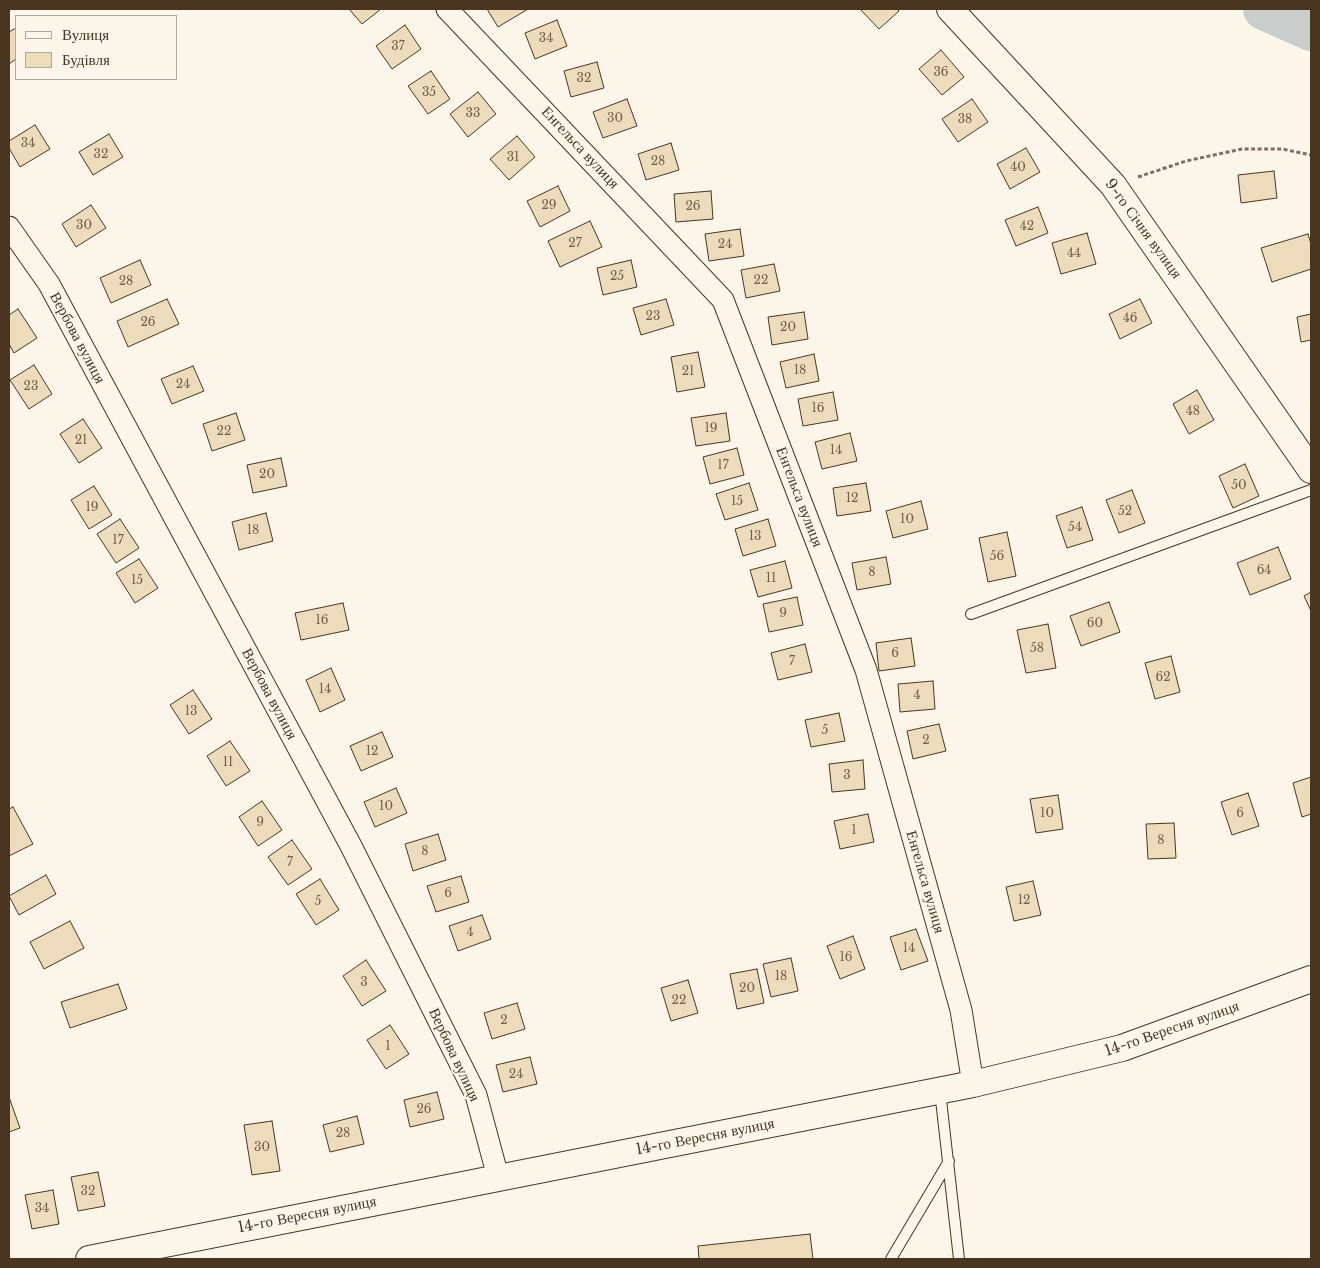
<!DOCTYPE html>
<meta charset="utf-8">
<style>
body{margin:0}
#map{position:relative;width:1320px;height:1268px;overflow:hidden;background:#fbf6e9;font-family:"Libre Baskerville",serif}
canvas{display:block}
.frame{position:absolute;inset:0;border:10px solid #4a3520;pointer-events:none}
.legend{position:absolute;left:15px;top:15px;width:162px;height:65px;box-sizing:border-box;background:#fbf6e9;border:1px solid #b4a999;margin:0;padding:6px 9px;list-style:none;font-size:15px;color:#4a3520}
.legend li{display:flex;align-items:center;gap:10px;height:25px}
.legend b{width:25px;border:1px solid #b4a999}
</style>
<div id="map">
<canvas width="1320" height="1268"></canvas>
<div class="frame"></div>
<ul class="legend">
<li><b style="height:6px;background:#fbf6e9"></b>Вулиця</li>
<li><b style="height:14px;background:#ecdcbc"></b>Будівля</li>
</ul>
</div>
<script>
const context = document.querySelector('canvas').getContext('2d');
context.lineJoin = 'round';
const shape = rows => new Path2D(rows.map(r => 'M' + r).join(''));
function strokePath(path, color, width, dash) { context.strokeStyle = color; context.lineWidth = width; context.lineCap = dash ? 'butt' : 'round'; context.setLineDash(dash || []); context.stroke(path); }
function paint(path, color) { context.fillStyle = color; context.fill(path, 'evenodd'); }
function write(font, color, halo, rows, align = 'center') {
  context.font = font + ' "Libre Baskerville",serif'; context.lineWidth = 4; context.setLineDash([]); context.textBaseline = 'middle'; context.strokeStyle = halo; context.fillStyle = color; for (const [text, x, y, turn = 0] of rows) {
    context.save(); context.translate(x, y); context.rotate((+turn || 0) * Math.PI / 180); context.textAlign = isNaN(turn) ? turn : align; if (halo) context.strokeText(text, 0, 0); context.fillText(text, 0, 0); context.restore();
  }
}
strokePath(shape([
 [1264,9,1311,30]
]), '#c9cecd', 42);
const building = shape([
 [349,9,381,9,362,24,349,9],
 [487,9,528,9,498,27,487,9],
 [860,9,897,9,899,11,879,29,860,9],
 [557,20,567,46,535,59,525,33,557,20],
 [405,25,421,49,392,69,376,46,405,25],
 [16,28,16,59,9,64,9,32,16,28],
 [941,50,964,77,942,95,919,69,941,50],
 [597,62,604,88,571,97,564,71,597,62],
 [431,71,450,99,428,114,408,86,431,71],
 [478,92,496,114,468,137,450,114,478,92],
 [627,99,637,126,603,138,593,112,627,99],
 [972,99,988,122,958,142,942,119,972,99],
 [35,125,50,149,20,167,9,148,9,141,35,125],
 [109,134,123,157,93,175,79,152,109,134],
 [517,136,535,157,509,180,490,159,517,136],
 [671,143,679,170,646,180,638,154,671,143],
 [1026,148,1040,172,1010,189,997,164,1026,148],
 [1274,171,1277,198,1241,203,1238,175,1274,171],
 [558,186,570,211,540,227,527,201,558,186],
 [711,191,713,219,676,222,674,194,711,191],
 [91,205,106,228,76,247,62,224,91,205],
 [1038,207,1048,233,1016,246,1005,220,1038,207],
 [590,221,602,247,560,267,548,241,590,221],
 [740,229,744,256,709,261,705,234,740,229],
 [1087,233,1096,264,1061,274,1052,243,1087,233],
 [1308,234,1311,244,1311,269,1272,282,1261,248,1308,234],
 [140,260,151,285,111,303,100,278,140,260],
 [631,260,637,287,603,295,597,268,631,260],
 [774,264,780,291,746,298,741,270,774,264],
 [167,299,179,324,128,347,117,321,167,299],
 [666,299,674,325,641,335,633,308,666,299],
 [1140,299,1152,323,1120,339,1109,314,1140,299],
 [18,309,37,338,14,353,9,344,9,315,18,309],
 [804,312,808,339,772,345,768,317,804,312],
 [1311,314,1311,340,1301,342,1297,317,1311,314],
 [698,352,705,387,677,392,671,357,698,352],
 [814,354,819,381,786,388,780,362,814,354],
 [34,365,52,394,29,409,10,380,34,365],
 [193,366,204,391,172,404,161,379,193,366],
 [1197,390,1214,420,1189,434,1173,404,1197,390],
 [833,392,838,420,803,426,798,399,833,392],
 [236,413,245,440,212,451,203,424,236,413],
 [726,413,730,441,696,446,691,418,726,413],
 [83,419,102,448,79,463,60,434,83,419],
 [850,433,857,461,822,469,815,442,850,433],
 [737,448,744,475,710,484,703,457,737,448],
 [281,458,287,486,253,493,247,465,281,458],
 [1245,464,1259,496,1233,508,1219,476,1245,464],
 [749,483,758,510,725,520,716,494,749,483],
 [866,483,871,511,837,516,833,488,866,483],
 [94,486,112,515,89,529,71,500,94,486],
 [1132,490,1145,523,1119,533,1106,500,1132,490],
 [921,501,928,529,893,538,886,511,921,501],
 [1082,507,1093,540,1067,548,1056,516,1082,507],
 [266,513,273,541,239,550,232,522,266,513],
 [120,519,139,548,116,563,97,534,120,519],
 [768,519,776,546,743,556,735,529,768,519],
 [1007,532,1016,576,988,582,979,538,1007,532],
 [1278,547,1291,579,1250,595,1237,563,1278,547],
 [886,557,891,584,857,590,852,563,886,557],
 [139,559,158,588,135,603,116,573,139,559],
 [785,561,792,588,758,597,750,570,785,561],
 [1311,592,1311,611,1304,596,1311,592],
 [797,597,803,625,769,632,763,604,797,597],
 [1109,602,1120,632,1081,646,1070,616,1109,602],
 [343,603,349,630,301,640,295,613,343,603],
 [1048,624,1056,668,1026,673,1017,630,1048,624],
 [911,638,915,666,879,671,876,643,911,638],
 [805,644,812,672,778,680,771,653,805,644],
 [1171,656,1180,692,1155,699,1145,663,1171,656],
 [331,668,345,700,320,712,306,680,331,668],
 [933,681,935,709,900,712,898,684,933,681],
 [193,690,212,719,189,734,170,705,193,690],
 [839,713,845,741,811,747,805,720,839,713],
 [939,724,946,751,913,759,907,731,939,724],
 [382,732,393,757,361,771,350,746,382,732],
 [230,741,250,771,226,786,207,756,230,741],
 [863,760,865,789,832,792,829,764,863,760],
 [1311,777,1311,814,1302,817,1293,783,1311,777],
 [396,788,407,813,375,827,364,802,396,788],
 [1248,793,1259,826,1232,835,1221,802,1248,793],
 [1058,795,1063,829,1036,833,1030,799,1058,795],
 [262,801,282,830,258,846,239,817,262,801],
 [13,807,33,844,9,856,9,809,13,807],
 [868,814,874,842,840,849,834,821,868,814],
 [1174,823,1176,858,1148,859,1146,824,1174,823],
 [438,834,446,860,413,871,405,844,438,834],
 [292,840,312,869,288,885,268,857,292,840],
 [46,875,56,894,19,915,9,896,46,875],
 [461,876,469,902,436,912,427,886,461,876],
 [320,879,339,910,316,925,296,894,320,879],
 [1033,881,1041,915,1014,921,1006,887,1033,881],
 [482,915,491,939,458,951,449,926,482,915],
 [70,921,84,948,44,969,30,942,70,921],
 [916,929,928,961,901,970,890,937,916,929],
 [853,936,865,969,840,979,827,946,853,936],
 [791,958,798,991,771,997,763,964,791,958],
 [366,960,386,991,362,1006,343,976,366,960],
 [757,969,764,1003,737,1009,730,974,757,969],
 [688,980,698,1013,671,1021,661,988,688,980],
 [118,984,127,1009,70,1028,61,1002,118,984],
 [517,1003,525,1029,492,1039,484,1013,517,1003],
 [390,1025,409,1054,386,1069,367,1040,390,1025],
 [530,1057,537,1084,503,1092,496,1065,530,1057],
 [437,1092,444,1119,410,1127,404,1100,437,1092],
 [9,1097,20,1128,9,1132,9,1097],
 [357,1116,364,1144,330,1152,323,1125,357,1116],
 [272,1121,280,1171,252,1175,244,1125,272,1121],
 [98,1172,105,1206,78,1211,71,1177,98,1172],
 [53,1190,59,1224,32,1229,25,1195,53,1190],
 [810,1234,813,1259,699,1259,698,1246,810,1234]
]);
paint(building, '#ecdcbc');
strokePath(building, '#4a3520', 1);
const service = shape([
 [971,614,1311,490],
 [940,1091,959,1259],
 [891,1259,949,1161]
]);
const minor = shape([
 [447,9,723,300,866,670,961,1010,973,1084],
 [9,227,49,284,351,846,476,1095,498,1177]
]);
const tertiary = shape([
 [950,9,1113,185,1311,470],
 [89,1259,973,1084,1122,1048,1311,979]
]);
strokePath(service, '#4a3520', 12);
strokePath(minor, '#4a3520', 23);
strokePath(tertiary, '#4a3520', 28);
strokePath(shape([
 [1138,177,1186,161,1242,149,1282,149,1311,155]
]), '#7f6f5c', 3, [4, 2.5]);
strokePath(service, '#fbf6e9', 10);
strokePath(minor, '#fbf6e9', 21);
strokePath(tertiary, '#fbf6e9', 26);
write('12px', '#725f47', null, [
 ["34",546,39],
 ["37",398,47],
 ["36",941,73],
 ["32",584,79],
 ["35",429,93],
 ["33",473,114],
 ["30",615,119],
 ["38",965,120],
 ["34",28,144],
 ["32",101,155],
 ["31",513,158],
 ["28",658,162],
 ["40",1018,168],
 ["29",549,206],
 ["26",693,207],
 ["30",84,226],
 ["42",1027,227],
 ["27",575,244],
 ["24",725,245],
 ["44",1074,254],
 ["25",617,277],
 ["22",761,281],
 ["28",126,282],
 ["23",653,317],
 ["46",1130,319],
 ["26",148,323],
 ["20",788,328],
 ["18",800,371],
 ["21",688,372],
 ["24",183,385],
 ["23",31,387],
 ["16",818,409],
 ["48",1193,412],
 ["19",711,429],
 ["22",224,432],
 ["21",81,441],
 ["14",836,451],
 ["17",723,466],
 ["20",267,475],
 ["50",1239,486],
 ["12",852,499],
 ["15",737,502],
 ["19",92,508],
 ["52",1125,512],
 ["10",907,520],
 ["54",1075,528],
 ["18",253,531],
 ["13",755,537],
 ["17",118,541],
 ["56",997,557],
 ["64",1264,571],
 ["8",872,573],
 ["11",771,579],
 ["15",137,581],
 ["9",783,614],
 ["16",322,621],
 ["60",1095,624],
 ["58",1037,649],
 ["6",895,654],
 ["7",792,662],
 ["62",1163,678],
 ["14",325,690],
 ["4",917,696],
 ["13",191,712],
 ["5",825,731],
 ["2",926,741],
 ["12",372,752],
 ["11",228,763],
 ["3",847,776],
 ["10",386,807],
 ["10",1047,814],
 ["6",1240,814],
 ["9",260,823],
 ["1",854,831],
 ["8",1161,841],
 ["8",425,852],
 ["7",290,863],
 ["6",448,894],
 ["12",1024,901],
 ["5",318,902],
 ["4",470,933],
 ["14",909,949],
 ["16",846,958],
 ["18",781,977],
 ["3",364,983],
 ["20",747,989],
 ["22",679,1001],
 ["2",504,1021],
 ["1",388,1047],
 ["24",516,1075],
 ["26",424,1110],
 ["28",343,1134],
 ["30",262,1148],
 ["32",88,1192],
 ["34",42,1209]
]);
write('15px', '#4a3520', '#fbf6e9', [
 ["Енгельса вулиця",580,148,47],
 ["9-го Січня вулиця",1143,229,54],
 ["Вербова вулиця",77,338,62],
 ["Енгельса вулиця",799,497,69],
 ["Вербова вулиця",269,694,62],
 ["Енгельса вулиця",925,882,74],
 ["14-го Вересня вулиця",1172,1029,-19],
 ["Вербова вулиця",454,1055,65],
 ["14-го Вересня вулиця",705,1137,-11],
 ["14-го Вересня вулиця",307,1215,-11]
]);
</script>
